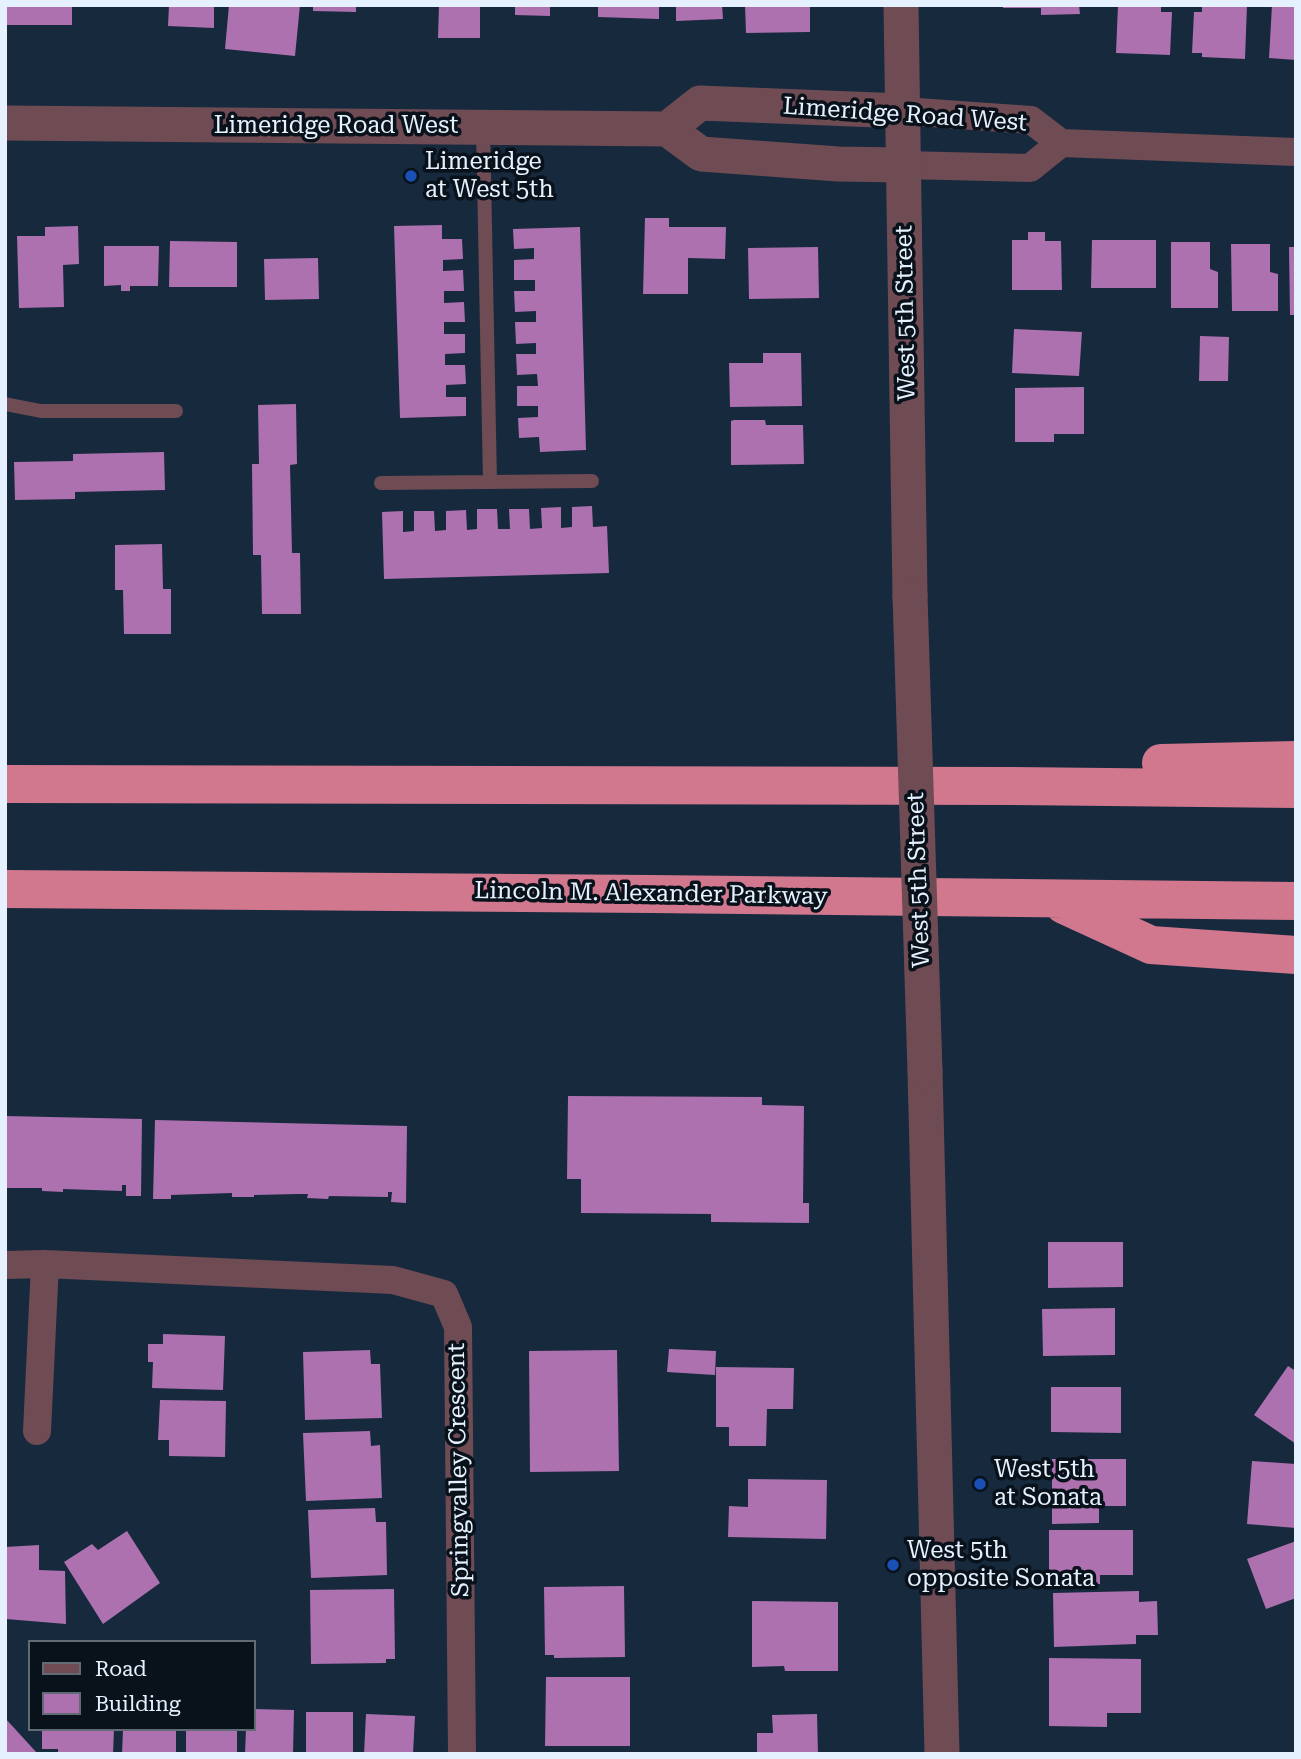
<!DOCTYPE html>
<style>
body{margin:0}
#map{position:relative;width:1301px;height:1759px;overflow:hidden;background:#17293d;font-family:"Roboto Serif",serif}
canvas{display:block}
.frame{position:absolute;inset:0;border:7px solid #e5f1fe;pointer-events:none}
.legend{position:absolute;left:28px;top:1640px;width:228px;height:91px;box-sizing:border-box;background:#09111a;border:2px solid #616b75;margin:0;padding:9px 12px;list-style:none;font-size:21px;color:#e5f1fe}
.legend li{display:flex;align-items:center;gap:14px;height:35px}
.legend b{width:35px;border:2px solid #616b75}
</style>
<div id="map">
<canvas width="1301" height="1759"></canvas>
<div class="frame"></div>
<ul class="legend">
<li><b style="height:9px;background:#6f4b54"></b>Road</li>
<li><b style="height:19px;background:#ad71af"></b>Building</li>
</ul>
</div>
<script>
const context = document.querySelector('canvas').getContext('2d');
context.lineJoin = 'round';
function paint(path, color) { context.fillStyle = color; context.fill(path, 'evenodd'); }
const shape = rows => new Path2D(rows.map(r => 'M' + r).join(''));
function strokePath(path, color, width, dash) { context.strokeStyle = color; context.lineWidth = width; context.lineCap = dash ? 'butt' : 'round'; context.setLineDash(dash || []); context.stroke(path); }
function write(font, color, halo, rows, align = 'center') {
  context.font = font + ' "Roboto Serif",serif'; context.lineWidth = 7; context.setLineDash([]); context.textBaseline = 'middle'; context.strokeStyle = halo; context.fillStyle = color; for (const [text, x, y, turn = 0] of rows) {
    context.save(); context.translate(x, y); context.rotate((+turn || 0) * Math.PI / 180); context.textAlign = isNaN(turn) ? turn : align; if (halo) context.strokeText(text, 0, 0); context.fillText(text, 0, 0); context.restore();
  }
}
paint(shape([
 [5,5,72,5,72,25,5,25],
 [169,5,214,5,214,28,168,26],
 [229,5,300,5,295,56,225,49],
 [313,5,356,5,356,12,313,11],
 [439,5,480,5,480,38,438,38],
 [515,5,550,5,550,16,515,15],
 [598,5,659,5,659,19,598,17],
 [676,5,722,5,723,19,676,21],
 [745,5,810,5,810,32,746,33],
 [1003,5,1079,5,1080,14,1041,15,1041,8,1003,8],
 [1118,5,1161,5,1161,12,1172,12,1170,55,1116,53],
 [1202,5,1247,5,1245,59,1202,57,1202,53,1192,53,1194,12,1202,12],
 [1272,5,1296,5,1296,60,1269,58],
 [645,218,669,218,669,227,726,227,725,259,688,258,688,294,643,294],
 [442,225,442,239,462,239,463,259,443,260,443,271,463,270,464,291,444,291,444,303,464,302,465,322,444,322,444,334,465,334,465,353,445,354,445,365,465,365,466,384,446,385,446,397,466,397,466,416,400,418,394,226],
 [78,226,79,264,63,265,64,307,19,308,17,236,45,236,45,227],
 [580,227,586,450,540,452,539,437,519,438,518,418,538,417,538,406,517,406,517,386,538,386,537,374,517,375,516,354,536,354,536,343,516,344,515,322,536,322,536,311,515,312,514,291,535,291,535,280,514,280,514,260,534,259,534,248,514,249,513,229],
 [1028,232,1045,232,1045,241,1061,241,1062,290,1012,290,1012,240,1028,240],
 [1092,240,1156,240,1156,288,1091,288],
 [170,241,237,242,237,287,169,287],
 [1171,242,1210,242,1210,269,1218,272,1218,308,1171,308],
 [1231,244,1270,244,1270,272,1278,274,1278,311,1232,311],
 [104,246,159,246,158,286,130,286,130,291,121,291,121,285,104,286],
 [818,247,819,298,749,299,748,248],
 [1289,247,1296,247,1296,315,1290,315],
 [318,258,319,299,265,300,264,259],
 [1014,329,1082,332,1079,376,1012,373],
 [1200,336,1229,337,1228,381,1199,381],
 [763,353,801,353,802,406,730,407,729,363,763,363],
 [1084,387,1084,434,1054,434,1054,442,1015,442,1015,388],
 [296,404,297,464,290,465,292,553,300,553,301,614,262,614,261,555,253,555,252,464,259,464,258,405],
 [734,420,765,420,766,425,803,425,804,464,731,465,731,421],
 [164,452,165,490,75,492,75,499,15,500,14,462,73,461,73,454],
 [592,506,593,527,607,526,609,573,384,579,382,512,403,511,403,532,414,531,414,511,434,511,435,531,446,530,446,511,466,510,467,530,477,529,477,509,497,509,498,529,510,529,509,509,529,509,530,529,542,528,541,508,561,507,561,528,572,527,572,507],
 [162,544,163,589,171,589,171,634,124,634,123,590,115,590,115,545],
 [568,1096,762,1097,762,1105,804,1106,803,1203,809,1203,809,1223,711,1222,711,1214,581,1213,581,1179,567,1179],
 [5,1116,142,1119,141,1196,126,1196,126,1185,122,1185,122,1191,63,1189,63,1192,42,1191,42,1188,5,1188],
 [155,1120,407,1126,406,1203,391,1202,392,1192,388,1192,388,1197,329,1196,328,1199,307,1198,308,1194,299,1194,254,1195,254,1197,232,1197,232,1193,171,1195,171,1199,153,1199],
 [1048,1242,1123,1242,1123,1287,1048,1288],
 [1115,1308,1115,1355,1043,1356,1042,1309],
 [163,1334,225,1336,223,1390,152,1388,153,1362,148,1362,148,1344,163,1344],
 [669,1349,716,1351,715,1375,667,1372],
 [370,1350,371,1364,380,1364,382,1418,305,1420,303,1352],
 [617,1350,619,1471,530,1472,529,1351],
 [1288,1366,1296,1371,1296,1444,1254,1415],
 [716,1367,794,1368,793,1409,767,1409,766,1446,729,1446,729,1427,716,1427],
 [1051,1387,1121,1387,1121,1433,1051,1432],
 [160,1400,226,1401,225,1457,169,1456,169,1440,158,1440],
 [370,1431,371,1446,380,1445,382,1498,306,1501,303,1433],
 [1052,1459,1126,1459,1126,1506,1099,1506,1099,1523,1052,1524],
 [1252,1461,1296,1464,1296,1528,1247,1524],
 [748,1479,827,1480,826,1539,728,1537,729,1506,748,1507],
 [375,1508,376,1522,386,1522,387,1575,311,1578,308,1510],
 [1049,1530,1133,1530,1133,1575,1100,1575,1100,1584,1049,1584],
 [127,1531,160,1583,103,1624,64,1562,92,1544,98,1550],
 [1296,1541,1296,1598,1266,1609,1247,1559],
 [39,1545,39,1570,65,1571,66,1624,6,1619,5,1547],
 [624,1586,625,1657,554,1658,554,1655,545,1655,544,1587],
 [394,1589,395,1659,386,1659,386,1663,311,1664,310,1590],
 [1139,1591,1139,1602,1157,1601,1158,1635,1136,1635,1136,1644,1054,1647,1053,1593],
 [752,1601,838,1602,838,1671,785,1671,784,1666,752,1667],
 [1049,1658,1141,1659,1141,1713,1107,1713,1107,1727,1049,1726],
 [546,1677,630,1677,630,1746,545,1746],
 [254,1709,294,1710,293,1754,245,1754,246,1729,254,1729],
 [306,1712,353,1712,353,1754,306,1754],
 [366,1714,415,1716,413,1754,364,1754],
 [817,1714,818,1754,757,1754,757,1733,773,1733,772,1715],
 [5,1718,37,1753,35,1754,5,1754],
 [42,1729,114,1729,113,1754,58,1753,58,1749,42,1749],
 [123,1729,176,1729,176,1754,122,1754],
 [186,1729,237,1729,237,1754,186,1754]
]), '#ad71af');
strokePath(shape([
 [483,126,490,482],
 [5,404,41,411,176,411],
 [381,483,592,481]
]), '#6f4b54', 14);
strokePath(shape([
 [903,111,1031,120,1061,143,1296,152],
 [903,165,1030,168,1061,143],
 [5,1265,45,1264,393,1280,444,1294,458,1327,462,1754],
 [37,1431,45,1264]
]), '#6f4b54', 28);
strokePath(shape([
 [901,5,910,596],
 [5,123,667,129,701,154,838,164,903,165],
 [667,129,700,103,903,111],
 [925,1071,942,1754]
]), '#6f4b54', 35);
strokePath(shape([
 [1161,763,1296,760],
 [5,784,1013,786,1296,789],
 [5,889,651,894,1296,901],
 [1064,905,1151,945,1296,955]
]), '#d1788f', 38);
strokePath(shape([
 [910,596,925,1071]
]), '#6f4b54', 35);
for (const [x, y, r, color] of [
 [411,176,7,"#1a4fb4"],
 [980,1484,7,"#1a4fb4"],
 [893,1565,7,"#1a4fb4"]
]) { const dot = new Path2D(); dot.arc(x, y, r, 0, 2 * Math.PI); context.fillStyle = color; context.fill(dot); strokePath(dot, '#09111a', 2.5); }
write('24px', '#e5f1fe', '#09111a', [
 ["Limeridge Road West",905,115,4],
 ["Limeridge Road West",336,126],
 ["West 5th Street",906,313,-91],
 ["West 5th Street",919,880,-92],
 ["Lincoln M. Alexander Parkway",651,894,1],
 ["Springvalley Crescent",459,1470,-91]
]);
write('24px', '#e5f1fe', '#09111a', [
 ["Limeridge",425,162],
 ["at West 5th",425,190],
 ["West 5th",994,1470],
 ["at Sonata",994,1498],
 ["West 5th",907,1551],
 ["opposite Sonata",907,1579]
], 'left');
</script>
